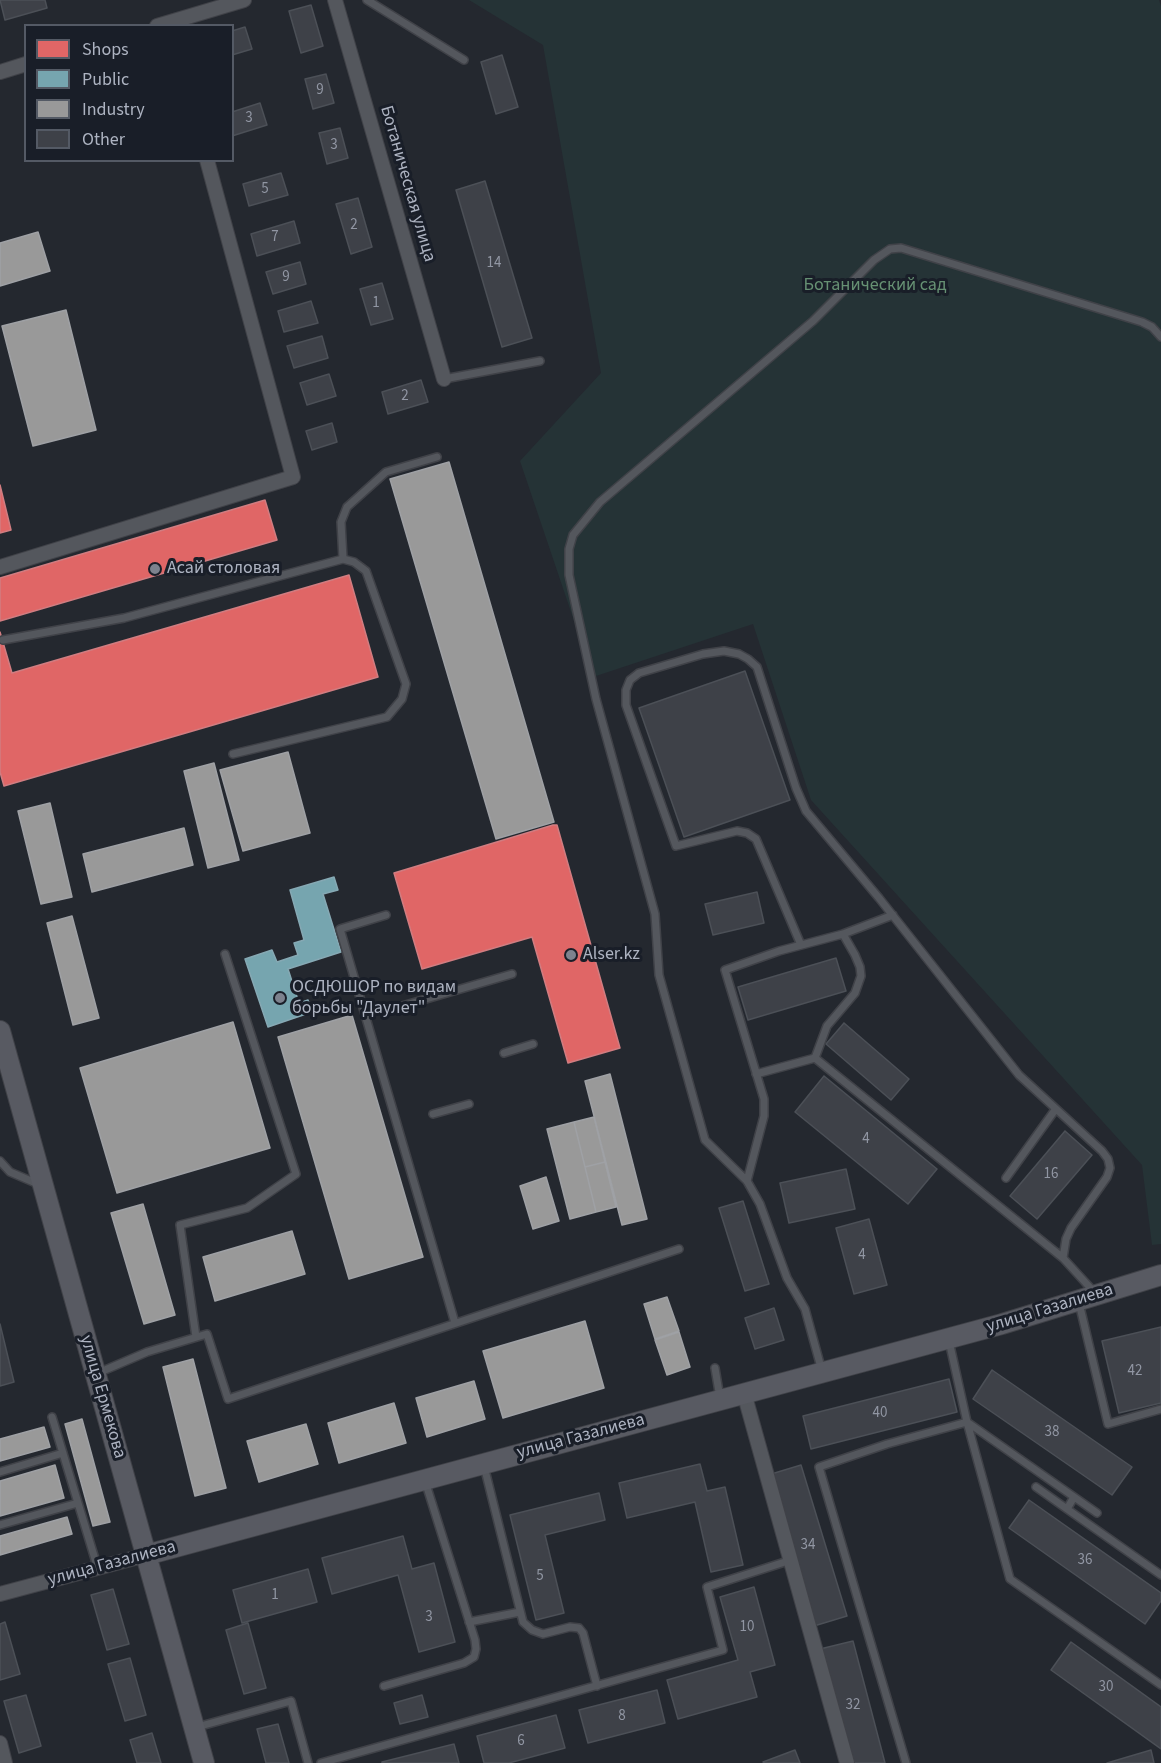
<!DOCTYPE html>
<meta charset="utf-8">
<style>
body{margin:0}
#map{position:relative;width:1161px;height:1763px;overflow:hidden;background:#24282f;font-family:"Source Sans 3",sans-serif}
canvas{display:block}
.legend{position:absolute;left:24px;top:24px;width:210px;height:138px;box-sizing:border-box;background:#191e28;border:2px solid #545a65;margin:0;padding:8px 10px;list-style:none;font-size:18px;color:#adb3c1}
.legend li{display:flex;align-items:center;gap:12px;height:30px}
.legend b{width:30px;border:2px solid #545a65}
</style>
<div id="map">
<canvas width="1161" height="1763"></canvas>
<ul class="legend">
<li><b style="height:16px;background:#e06666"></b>Shops</li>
<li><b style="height:16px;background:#76a5af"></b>Public</li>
<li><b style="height:16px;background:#999"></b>Industry</li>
<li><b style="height:16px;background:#3e4148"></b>Other</li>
</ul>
</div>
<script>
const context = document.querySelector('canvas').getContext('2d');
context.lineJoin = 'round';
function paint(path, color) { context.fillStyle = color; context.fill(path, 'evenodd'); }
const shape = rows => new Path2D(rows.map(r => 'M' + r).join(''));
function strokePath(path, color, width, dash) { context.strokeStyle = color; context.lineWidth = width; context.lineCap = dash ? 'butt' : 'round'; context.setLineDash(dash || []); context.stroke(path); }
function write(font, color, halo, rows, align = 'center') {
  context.font = font + ' "Source Sans 3",sans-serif'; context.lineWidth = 6; context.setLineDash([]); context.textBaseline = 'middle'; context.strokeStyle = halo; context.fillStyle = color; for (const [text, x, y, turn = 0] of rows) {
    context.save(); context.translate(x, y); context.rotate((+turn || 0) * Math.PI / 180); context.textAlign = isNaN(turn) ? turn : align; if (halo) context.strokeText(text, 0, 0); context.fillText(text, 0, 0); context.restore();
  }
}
paint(shape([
 [469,0,1159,0,1161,6,1161,1244,1152,1245,1142,1165,811,800,753,624,593,677,520,461,601,373,543,45]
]), '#253336');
const shops = shape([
 [0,485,11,530,0,533,0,485],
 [265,500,277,540,0,621,0,578,265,500],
 [349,575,378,677,4,786,0,772,0,632,12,673,349,575],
 [553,825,557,825,620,1048,568,1063,532,937,422,969,394,873,553,825]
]);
paint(shops, '#e06666');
strokePath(shops, '#d17d81', 1.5);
const public = shape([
 [334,877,338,890,323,894,341,952,288,969,299,1003,308,1000,312,1012,268,1027,245,959,272,950,277,962,298,955,294,943,304,940,290,890,334,877]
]);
paint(public, '#76a5af');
strokePath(public, '#86a9b4', 1.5);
const industry = shape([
 [38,232,50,271,0,286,0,243,38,232],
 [66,310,96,430,33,446,2,326,66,310],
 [449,462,554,822,496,839,390,479,449,462],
 [288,752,310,833,243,851,220,770,288,752],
 [214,763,239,860,208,868,184,771,214,763],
 [50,803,72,897,41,904,18,811,50,803],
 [184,828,193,865,92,892,83,854,184,828],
 [72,916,99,1018,73,1025,47,923,72,916],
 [352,1015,423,1257,349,1279,278,1037,352,1015],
 [233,1022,270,1148,117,1193,80,1068,233,1022],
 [610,1074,647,1219,622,1225,585,1081,610,1074],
 [594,1117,605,1162,585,1167,574,1122,594,1117],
 [574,1122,596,1212,570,1219,547,1129,574,1122],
 [605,1162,616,1207,596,1212,585,1167,605,1162],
 [546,1177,559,1221,533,1229,520,1186,546,1177],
 [143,1204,175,1315,144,1324,111,1213,143,1204],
 [292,1231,305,1274,215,1301,203,1257,292,1231],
 [667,1297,679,1331,655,1339,644,1304,667,1297],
 [585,1321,604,1388,503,1418,483,1351,585,1321],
 [679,1332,690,1367,667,1375,655,1340,679,1332],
 [193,1359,226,1488,195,1496,163,1367,193,1359],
 [474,1381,485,1419,427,1437,416,1398,474,1381],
 [394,1403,406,1443,339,1463,328,1423,394,1403],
 [82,1419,110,1522,93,1526,65,1424,82,1419],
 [306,1424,318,1464,259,1482,247,1441,306,1424],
 [44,1427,50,1447,0,1461,0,1439,44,1427],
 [55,1465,64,1498,0,1516,0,1481,55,1465],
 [67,1517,72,1534,0,1555,0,1536,67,1517]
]);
paint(industry, '#999');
strokePath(industry, '#9fa1a5', 1.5);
const building = shape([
 [0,0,45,0,47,8,5,20,0,0],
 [311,5,323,46,301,53,289,11,311,5],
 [245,27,252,49,232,55,232,31,245,27],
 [502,55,518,107,496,114,481,62,502,55],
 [326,74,334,103,313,109,305,79,326,74],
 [260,103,267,125,232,136,232,112,260,103],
 [340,128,348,158,327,164,319,133,340,128],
 [281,173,288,195,249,206,243,184,281,173],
 [485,181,532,338,502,347,456,190,485,181],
 [358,198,372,247,351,254,336,204,358,198],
 [294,221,300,243,257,256,251,234,294,221],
 [300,262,306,284,273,294,266,272,300,262],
 [382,283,393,319,371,325,360,289,382,283],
 [311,301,318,323,284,332,278,311,311,301],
 [322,336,328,358,294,368,287,346,322,336],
 [329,374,336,396,307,405,300,383,329,374],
 [421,380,428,402,388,414,382,392,421,380],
 [332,423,337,442,312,450,306,431,332,423],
 [745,671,790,800,684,837,639,708,745,671],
 [757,892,764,923,713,935,705,904,757,892],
 [836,958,846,991,748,1020,738,987,836,958],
 [844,1023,909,1079,891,1100,826,1044,844,1023],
 [824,1076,937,1169,908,1204,795,1112,824,1076],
 [1065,1131,1092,1155,1037,1219,1010,1196,1065,1131],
 [846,1169,855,1209,789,1223,780,1183,846,1169],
 [743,1201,769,1284,745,1291,719,1208,743,1201],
 [869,1219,887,1285,854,1294,836,1228,869,1219],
 [774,1308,784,1340,755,1349,745,1318,774,1308],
 [0,1324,14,1382,0,1386,0,1324],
 [1161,1327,1161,1403,1119,1413,1102,1341,1161,1327],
 [992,1370,1132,1467,1112,1495,973,1399,992,1370],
 [949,1379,957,1412,811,1449,803,1416,949,1379],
 [700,1464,707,1491,725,1487,743,1565,711,1572,695,1502,627,1518,619,1483,700,1464],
 [801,1465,847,1616,814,1626,768,1475,801,1465],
 [599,1493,605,1520,545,1535,564,1613,536,1620,510,1515,599,1493],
 [1029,1500,1161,1593,1161,1601,1145,1624,1009,1528,1029,1500],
 [403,1536,412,1569,434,1563,455,1642,419,1652,398,1575,332,1594,322,1558,403,1536],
 [308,1569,317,1602,242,1623,233,1590,308,1569],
 [754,1587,775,1665,750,1672,757,1697,678,1719,667,1680,738,1660,720,1597,754,1587],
 [113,1589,129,1644,107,1650,91,1595,113,1589],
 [5,1622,20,1674,0,1680,0,1624,5,1622],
 [248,1623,266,1688,244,1694,226,1630,248,1623],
 [853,1641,885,1763,850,1763,820,1649,853,1641],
 [1071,1642,1161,1707,1161,1749,1051,1670,1071,1642],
 [130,1658,146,1715,125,1721,108,1664,130,1658],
 [657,1690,665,1723,588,1743,579,1710,657,1690],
 [26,1695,41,1746,19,1753,4,1701,26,1695],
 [422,1695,428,1717,400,1724,394,1703,422,1695],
 [556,1715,565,1748,509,1763,484,1763,477,1736,556,1715],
 [278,1724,289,1763,266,1763,257,1729,278,1724],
 [152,1733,161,1763,137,1763,130,1740,152,1733],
 [454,1744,459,1763,382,1763,382,1762,454,1744],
 [795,1750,800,1763,764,1763,763,1762,795,1750],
 [1151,1750,1154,1763,1107,1763,1151,1750]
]);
paint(building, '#3e4148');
strokePath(building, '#4c5057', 1.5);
const lane = shape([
 [367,0,464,60],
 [444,379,540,361],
 [343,559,341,522,347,507,386,472,437,457],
 [3,640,124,618,343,559,354,562,366,571,406,684,402,699,387,717,233,754],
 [386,915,340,929,455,1323],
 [801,945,756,839,747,833,737,831,676,846,626,705,626,690,630,680,639,673,703,654,724,651,739,654,748,659,757,667,796,788,806,811,879,898,1019,1075,1102,1151,1108,1159,1110,1168,1107,1177,1071,1228,1066,1239,1063,1258],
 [402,1006,512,974],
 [504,1053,533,1044],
 [815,1058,1063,1258,1095,1293],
 [815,1058,827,1026,855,993,861,976,860,967,855,955,843,934],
 [756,1074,815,1058],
 [433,1114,469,1104],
 [0,1161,10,1172,38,1184],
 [1006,1178,1055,1110],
 [747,1181,764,1116,764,1099,725,970,779,951,843,934,893,915],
 [1079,1303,1108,1424,1161,1409],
 [196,1337,180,1225,247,1208,296,1174,225,954],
 [715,1368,720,1398],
 [822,1371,805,1309,787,1278,760,1204,747,1181,705,1140,659,975,655,914,596,699,569,575,569,549,573,535,600,502,813,321,874,260,890,249,901,248,1142,322,1152,327,1161,337],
 [98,1373,147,1352,207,1334,228,1399,679,1249],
 [52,1417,98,1569],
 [484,1466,523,1622,532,1630,543,1634,570,1627,579,1628,583,1633,597,1686],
 [0,1472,63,1453],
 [1036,1487,1067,1509],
 [1074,1497,1067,1509,1161,1575],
 [1097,1513,967,1422,1010,1579,1161,1685],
 [0,1525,78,1503],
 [469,1622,520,1612],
 [384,1686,464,1663,474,1657,476,1649,475,1640,425,1481],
 [197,1727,291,1701,308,1763],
 [321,1763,723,1650,707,1587,791,1560],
 [906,1763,819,1467,887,1444,967,1422,949,1341]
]);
const street = shape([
 [335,0,444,379],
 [157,26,244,0],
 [0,72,26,64],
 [0,567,293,477,207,160],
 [744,1393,847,1763],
 [0,1594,146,1555],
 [0,1743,5,1763]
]);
const secondary = shape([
 [0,1031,204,1763],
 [146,1555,1002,1324,1161,1275]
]);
strokePath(lane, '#404248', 10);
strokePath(street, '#404248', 16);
strokePath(secondary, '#404248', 22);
strokePath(lane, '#54575d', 7);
strokePath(street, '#54575d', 14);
strokePath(secondary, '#585a62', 20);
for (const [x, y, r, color] of [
 [155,569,6,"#7d828e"],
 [571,955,6,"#7d828e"],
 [280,998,6,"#7d828e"]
]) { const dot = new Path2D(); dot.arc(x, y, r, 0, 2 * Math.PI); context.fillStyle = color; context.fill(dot); strokePath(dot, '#191e28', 2); }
write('15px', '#9196a3', null, [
 ["9",320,91],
 ["3",249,119],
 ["3",334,146],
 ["5",265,190],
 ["2",354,226],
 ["7",275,238],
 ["14",494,264],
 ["9",286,278],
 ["1",376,304],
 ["2",405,397],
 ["4",866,1140],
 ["16",1051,1175],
 ["4",862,1256],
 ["42",1135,1372],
 ["40",880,1414],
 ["38",1052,1433],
 ["34",808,1546],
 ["36",1085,1561],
 ["5",540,1577],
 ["1",275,1596],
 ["3",429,1618],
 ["10",747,1628],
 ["30",1106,1688],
 ["32",853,1706],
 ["8",622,1717],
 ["6",521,1742]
]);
write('18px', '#adb3c1', '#191e28', [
 ["Ботаническая улица",407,184,74],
 ["улица Газалиева",1050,1309,-17],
 ["улица Ермекова",102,1397,74],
 ["улица Газалиева",581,1437,-15],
 ["улица Газалиева",112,1564,-15]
]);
write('18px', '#669073', '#191e28', [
 ["Ботанический сад",875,286]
]);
write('18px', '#adb3c1', '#191e28', [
 ["Асай столовая",167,569],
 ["Alser.kz",583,955],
 ["ОСДЮШОР по видам",292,988],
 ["борьбы \"Даулет\"",292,1009]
], 'left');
</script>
